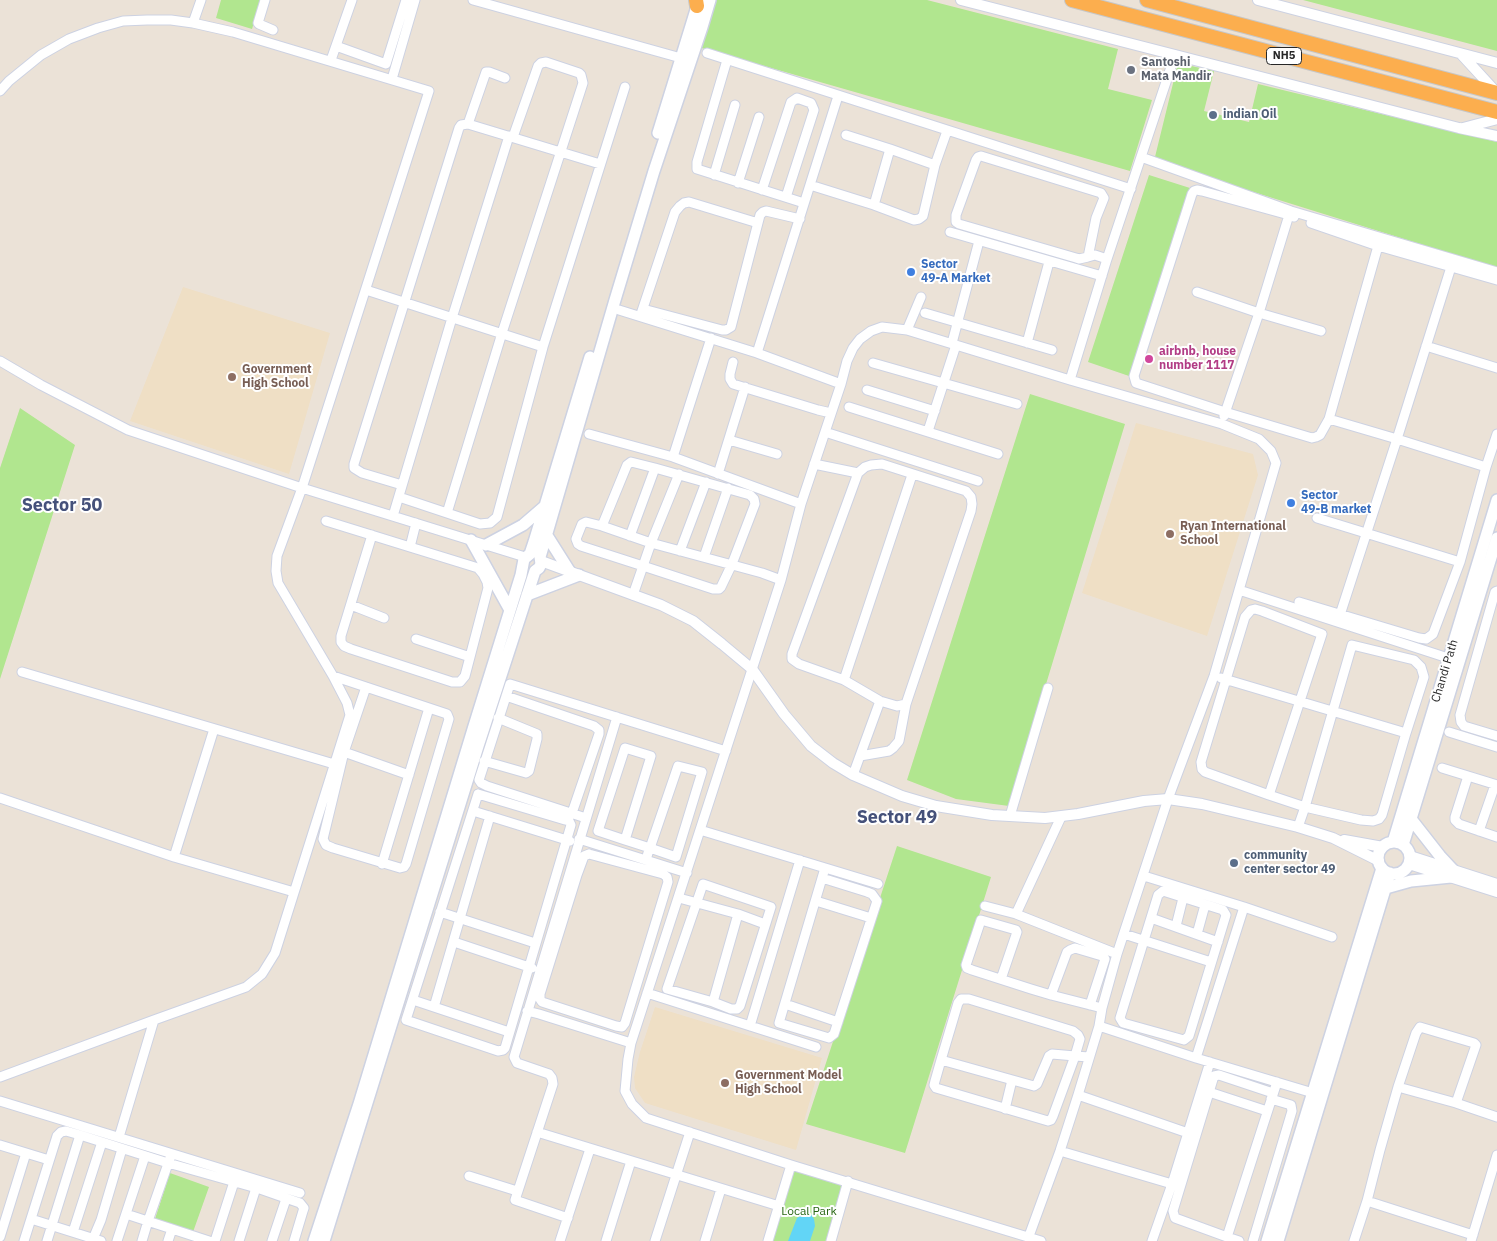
<!DOCTYPE html>
<style>
body{margin:0}
canvas{display:block;background:#ebe2d7}
</style>
<canvas width="1497" height="1241"></canvas>
<script>
const context = document.querySelector('canvas').getContext('2d');
context.lineJoin = 'round';
function paint(path, color) { context.fillStyle = color; context.fill(path, 'evenodd'); }
const shape = rows => new Path2D(rows.map(r => 'M' + r).join(''));
function strokePath(path, color, width, dash) { context.strokeStyle = color; context.lineWidth = width; context.lineCap = dash ? 'butt' : 'round'; context.setLineDash(dash || []); context.stroke(path); }
function write(font, color, halo, rows, align = 'center') {
  context.font = font + ' "IBM Plex Sans",sans-serif'; context.lineWidth = 4; context.setLineDash([]); context.textBaseline = 'middle'; context.strokeStyle = halo; context.fillStyle = color; for (const [text, x, y, turn = 0] of rows) {
    context.save(); context.translate(x, y); context.rotate((+turn || 0) * Math.PI / 180); context.textAlign = isNaN(turn) ? turn : align; if (halo) context.strokeText(text, 0, 0); context.fillText(text, 0, 0); context.restore();
  }
}
paint(shape([
 [183,287,330,333,289,474,130,421],
 [1136,423,1253,454,1258,475,1207,636,1082,593],
 [655,1007,822,1058,796,1150,645,1103,635,1088,634,1077,640,1052]
]), '#efdfc5');
paint(shape([
 [221,0,261,0,252,29,216,18],
 [714,0,927,0,1118,49,1108,89,1152,100,1130,171,698,47],
 [1303,0,1497,0,1497,51],
 [1178,63,1214,71,1204,111,1249,122,1258,84,1497,142,1497,268,1154,161],
 [1149,175,1190,188,1129,376,1088,362],
 [1030,394,1125,424,1009,806,956,799,907,780],
 [20,408,75,445,0,679,0,468],
 [897,846,991,877,905,1153,806,1124],
 [795,1169,845,1184,827,1241,772,1241],
 [170,1173,209,1187,193,1232,155,1219]
]), '#b1e68f');
paint(shape([
 [805,1213,811,1214,814,1219,815,1226,810,1241,788,1241,797,1218]
]), '#62d5f6');
const minor = shape([
 [265,0,258,23,259,24,273,30],
 [473,0,681,58],
 [193,23,201,0],
 [336,46,386,64,406,0],
 [707,53,1131,189],
 [331,60,352,0],
 [727,60,697,162,697,169,804,203],
 [392,79,415,0],
 [0,91,9,81,41,55,69,39,98,28,123,21,147,20,171,20,193,23,233,32,429,91,302,488,277,556,276,571,278,583,333,676,347,703,350,715,275,953,262,974,246,987,154,1020,0,1077],
 [468,124,486,72,489,72,505,78],
 [846,135,890,149],
 [1141,157,1291,211,1497,272],
 [714,175,735,105],
 [738,183,759,117],
 [810,185,874,205,914,220,919,219,923,216,935,165,947,131],
 [762,190,791,102,797,98,811,103,814,110,786,197],
 [874,205,890,149,935,165],
 [1289,215,1202,191,1197,190,1194,191,1192,194,1134,376,1136,383,1225,412,1312,438,1316,437,1320,435,1329,419,1378,246,1497,280],
 [1311,223,1378,246,1379,242],
 [950,232,1102,276],
 [1088,257,1096,218,1104,198,1101,193,981,156,978,157,976,160,956,215,956,222,959,224,1076,258,1079,259,1088,257,1095,255,1107,259],
 [366,290,543,347],
 [1197,292,1259,313,1321,331],
 [643,309,722,330,726,330,731,327,760,215,763,212,766,211,800,219],
 [619,310,757,353,841,384],
 [925,313,1052,350],
 [641,314,675,212,680,206,684,203,689,202,758,223],
 [907,330,921,297],
 [952,343,979,241],
 [1027,343,1049,262],
 [1426,346,1497,368],
 [757,353,838,96],
 [0,361,41,385,128,430,302,488,525,557],
 [733,362,730,374,730,379,733,384,818,410,831,413],
 [873,363,1017,404],
 [1070,380,1107,259,1175,55],
 [867,390,935,411],
 [849,407,998,454],
 [1224,416,1259,313,1289,215,1294,217],
 [1329,419,1397,439,1338,621],
 [928,431,956,345],
 [825,432,978,481],
 [589,434,673,457,801,504],
 [729,440,777,454],
 [673,457,711,338],
 [814,464,858,473],
 [882,464,966,491,971,497,972,504,971,511,908,698,906,704,897,706,880,701,844,680,799,664,792,659,792,654,858,473,865,467,871,465,882,464],
 [1486,467,1497,434],
 [679,474,651,543,762,573,781,580],
 [718,474,745,387],
 [402,485,362,473,354,468,354,464,459,128,461,125,468,124,600,164],
 [399,497,480,524,490,523,497,517,543,347,625,87],
 [447,513,502,333,583,83,581,75,579,73,546,62,541,63,538,66,513,137],
 [393,516,452,318,509,136],
 [1317,518,1460,562],
 [326,521,410,547,416,523],
 [602,526,586,522,582,524,576,539,578,544,581,546,643,566,713,589,719,589,721,587,732,564,755,504,754,499,750,495,655,468,631,462,627,465,602,526,651,543,643,566,633,595],
 [372,535,341,636,341,642,344,646,351,649,452,682,460,682,465,676,488,588,487,582,483,574,478,568,410,547],
 [630,536,655,468],
 [680,551,706,482],
 [704,557,728,488],
 [1239,590,1448,658],
 [1497,591,1495,592,1460,715,1461,722,1464,726,1497,736],
 [1299,602,1419,638,1426,639,1433,634,1460,562,1486,467,1397,439,1451,267],
 [351,605,384,618],
 [416,639,470,657],
 [22,672,334,764],
 [333,676,429,708,382,864],
 [1221,678,1406,733],
 [844,680,912,475],
 [366,687,344,752,323,839,326,845,333,848,400,868,404,867,406,864,449,719,447,714,429,708],
 [506,696,594,726,599,730,599,734,572,813],
 [1449,732,1497,747],
 [344,752,409,775],
 [860,756,889,751,893,748,899,741,906,704],
 [484,761,526,773,529,771,537,739,537,734,498,718],
 [1442,768,1497,785],
 [853,775,880,701],
 [1468,776,1455,817,1455,820,1459,824,1497,837],
 [478,794,565,820,569,821,571,825,505,1048,503,1050,498,1051,406,1020,478,794],
 [1269,795,1322,634,1262,611,1255,609,1251,610,1245,617,1201,762,1202,769,1205,772,1269,795,1305,807,1361,820,1373,821,1379,819,1382,815,1406,733,1424,677,1421,667,1414,660,1352,645,1305,807,1298,827],
 [0,798,174,857,294,892],
 [473,811,570,841],
 [1010,816,1048,688],
 [586,818,487,786,481,783,479,780,510,684,726,751],
 [700,830,878,884],
 [1479,831,1495,785],
 [579,839,687,873],
 [625,840,598,831,625,748,651,756,625,840,650,848,676,857,702,772,678,766,650,848,648,853,646,860],
 [589,854,663,874,667,877,668,882,625,1023,622,1027,616,1026,542,1002,540,999,540,994,577,875,584,856,589,854],
 [174,857,214,729],
 [1144,876,1244,907,1332,937],
 [822,878,867,892,872,894,877,901,834,1034,829,1038,779,1023,825,868],
 [1163,891,1223,910,1226,915,1189,1036,1184,1040,1123,1023,1120,1018,1158,895,1163,891],
 [679,898,738,914,765,924],
 [816,901,871,918],
 [985,906,1016,914,1117,954],
 [440,912,535,943],
 [1016,914,1061,817],
 [1151,918,1218,942],
 [1176,926,1183,898],
 [1124,934,1211,962],
 [1197,934,1205,905],
 [454,942,532,968],
 [1001,979,1017,932,1016,930,981,920,966,965,967,968,972,970,1031,989,1051,995,1102,1008],
 [647,993,816,1047],
 [1051,995,1067,952,1070,950,1075,948,1102,956,1105,959,1090,1005],
 [413,1000,509,1032],
 [713,1002,731,1009,737,1009,740,1006,771,907,703,884,667,989,713,1002,738,914],
 [785,1004,838,1022],
 [434,1007,490,816],
 [527,1011,539,1014,631,1043],
 [750,1026,800,860],
 [1099,1026,1196,1058,1313,1093],
 [1196,1058,1244,907],
 [941,1060,1034,1086,1037,1084,1049,1056,1052,1054,1075,1056,1053,1116,1051,1120,1048,1121,936,1088,934,1085,935,1081,941,1060,958,1003,961,999,969,999,1073,1031,1078,1035,1080,1039,1075,1056,1089,1057],
 [1398,1087,1456,1103],
 [1209,1092,1267,1111],
 [1273,1093,1219,1075,1214,1076,1173,1211,1175,1218,1227,1237,1277,1082],
 [1078,1095,1188,1133],
 [0,1101,300,1193],
 [1005,1109,1012,1080],
 [537,1132,779,1206],
 [119,1137,154,1020],
 [0,1145,49,1160],
 [1060,1151,1172,1184],
 [469,1176,517,1191],
 [1367,1201,1380,1150,1398,1087,1416,1033,1420,1027,1474,1043,1476,1045,1456,1103,1497,1117],
 [126,1214,209,1241],
 [568,1218,515,1200,553,1084,552,1078,549,1074,517,1063,514,1057,617,717],
 [31,1219,101,1241],
 [73,1232,102,1142],
 [1029,1236,1060,1151,1078,1095,1099,1026,1102,1008,1117,954,1168,799,1214,676,1276,463,1271,451,1259,439,1222,424,1070,380,907,330,882,327,871,331,860,339,853,348,847,361,841,384,801,504,781,580,631,1043,628,1059,625,1091,632,1104,646,1118,791,1165,1041,1241],
 [0,1237,26,1153],
 [1227,1237,1239,1241],
 [93,1239,101,1220,122,1149],
 [24,1241,57,1136,61,1132,66,1131,80,1135,168,1163,260,1189,300,1203,304,1208,303,1211,294,1241],
 [47,1241,80,1135],
 [117,1241,145,1156],
 [142,1241,148,1221,170,1158],
 [168,1241,172,1229],
 [215,1241,234,1182],
 [239,1241,256,1188],
 [272,1241,286,1199],
 [560,1241,590,1149],
 [606,1241,631,1161],
 [655,1241,690,1132],
 [705,1241,721,1189],
 [768,1241,791,1165],
 [831,1241,848,1181],
 [1152,1241,1172,1184,1210,1062],
 [1253,1241,1292,1111,1291,1105,1271,1099],
 [1354,1241,1367,1201,1473,1235],
 [1471,1241,1497,1155]
]);
const tertiary = shape([
 [961,0,1459,128,1497,136],
 [1258,0,1497,63],
 [1462,55,1496,92],
 [1463,128,1497,119],
 [541,561,661,605,693,621,722,644,752,669,784,714,811,746,833,763,853,775,902,796,936,806,992,815,1045,818,1078,814,1144,801,1168,799,1202,804,1298,827,1333,838,1379,861],
 [1344,840,1383,847],
 [1410,856,1497,884],
 [1409,864,1497,892]
]);
const secondary = shape([
 [658,133,699,0],
 [546,534,570,572],
 [471,540,510,610],
 [486,545,523,525,545,506],
 [527,595,579,575],
 [1411,819,1440,856,1454,871],
 [1393,842,1497,500],
 '1378 858a16 16 0 1 1 32 0a16 16 0 1 1-32 0Z',
 [1403,845,1497,538],
 [1386,888,1411,881,1451,877],
 [314,1241,359,1104,474,726,521,575,524,559,530,554,534,542,590,357],
 [324,1241,478,746,535,571,539,568,541,564,540,557,615,300,654,171,702,27,710,0],
 [1267,1241,1382,868],
 [1278,1241,1390,873]
]);
const trunk = shape([
 [696,0,697,6],
 [1072,0,1497,112],
 [1147,0,1497,93]
]);
strokePath(minor, '#cdd2e2', 11);
strokePath(tertiary, '#cdd2e2', 12);
strokePath(secondary, '#cdd2e2', 14);
strokePath(trunk, '#c7c7c7', 16);
strokePath(minor, '#fff', 9);
strokePath(tertiary, '#fff', 10);
strokePath(secondary, '#fff', 11);
strokePath(trunk, '#fcae4e', 14);
for (const [x, y, r, color] of [
 [1131,70,5,"#6b7280"],
 [1213,115,5,"#5c6f8a"],
 [911,272,5,"#3f7fe0"],
 [1149,359,5,"#d1479c"],
 [232,377,5,"#8d6e63"],
 [1291,503,5,"#3f7fe0"],
 [1170,534,5,"#8d6e63"],
 [1234,863,5,"#5c6f8a"],
 [725,1083,5,"#8d6e63"]
]) { const dot = new Path2D(); dot.arc(x, y, r, 0, 2 * Math.PI); context.fillStyle = color; context.fill(dot); strokePath(dot, '#fff', 2); }
for (const [x, y, w] of [
 [1284,56,35]
]) { const box = new Path2D(); box.roundRect(x - w / 2, y - 8.5, w, 17, 4); context.fillStyle = '#fff'; context.fill(box); strokePath(box, '#272727', 1); }
write('bold 11px', '#272727', null, [
 ["NH5",1284,56]
]);
write('bold 12px', '#5b616d', '#fff', [
 ["Santoshi",1141,63],
 ["Mata Mandir",1141,77]
], 'left');
write('bold 12px', '#4e5e75', '#fff', [
 ["indian Oil",1223,115],
 ["community",1244,856],
 ["center sector 49",1244,870]
], 'left');
write('bold 12px', '#366cbe', '#fff', [
 ["Sector",921,265],
 ["49-A Market",921,279],
 ["Sector",1301,496],
 ["49-B market",1301,510]
], 'left');
write('bold 12px', '#b23c85', '#fff', [
 ["airbnb, house",1159,352],
 ["number 1117",1159,366]
], 'left');
write('bold 12px', '#785e54', '#fff', [
 ["Government",242,370],
 ["High School",242,384],
 ["Ryan International",1180,527],
 ["School",1180,541],
 ["Government Model",735,1076],
 ["High School",735,1090]
], 'left');
write('12px', '#272727', '#fff', [
 ["Chandi Path",1445,671,-73]
]);
write('12px', '#296714', '#fff', [
 ["Local Park",809,1212]
]);
write('bold 18px', '#45517a', '#fff', [
 ["Sector 50",62,506],
 ["Sector 49",897,818]
]);
</script>
